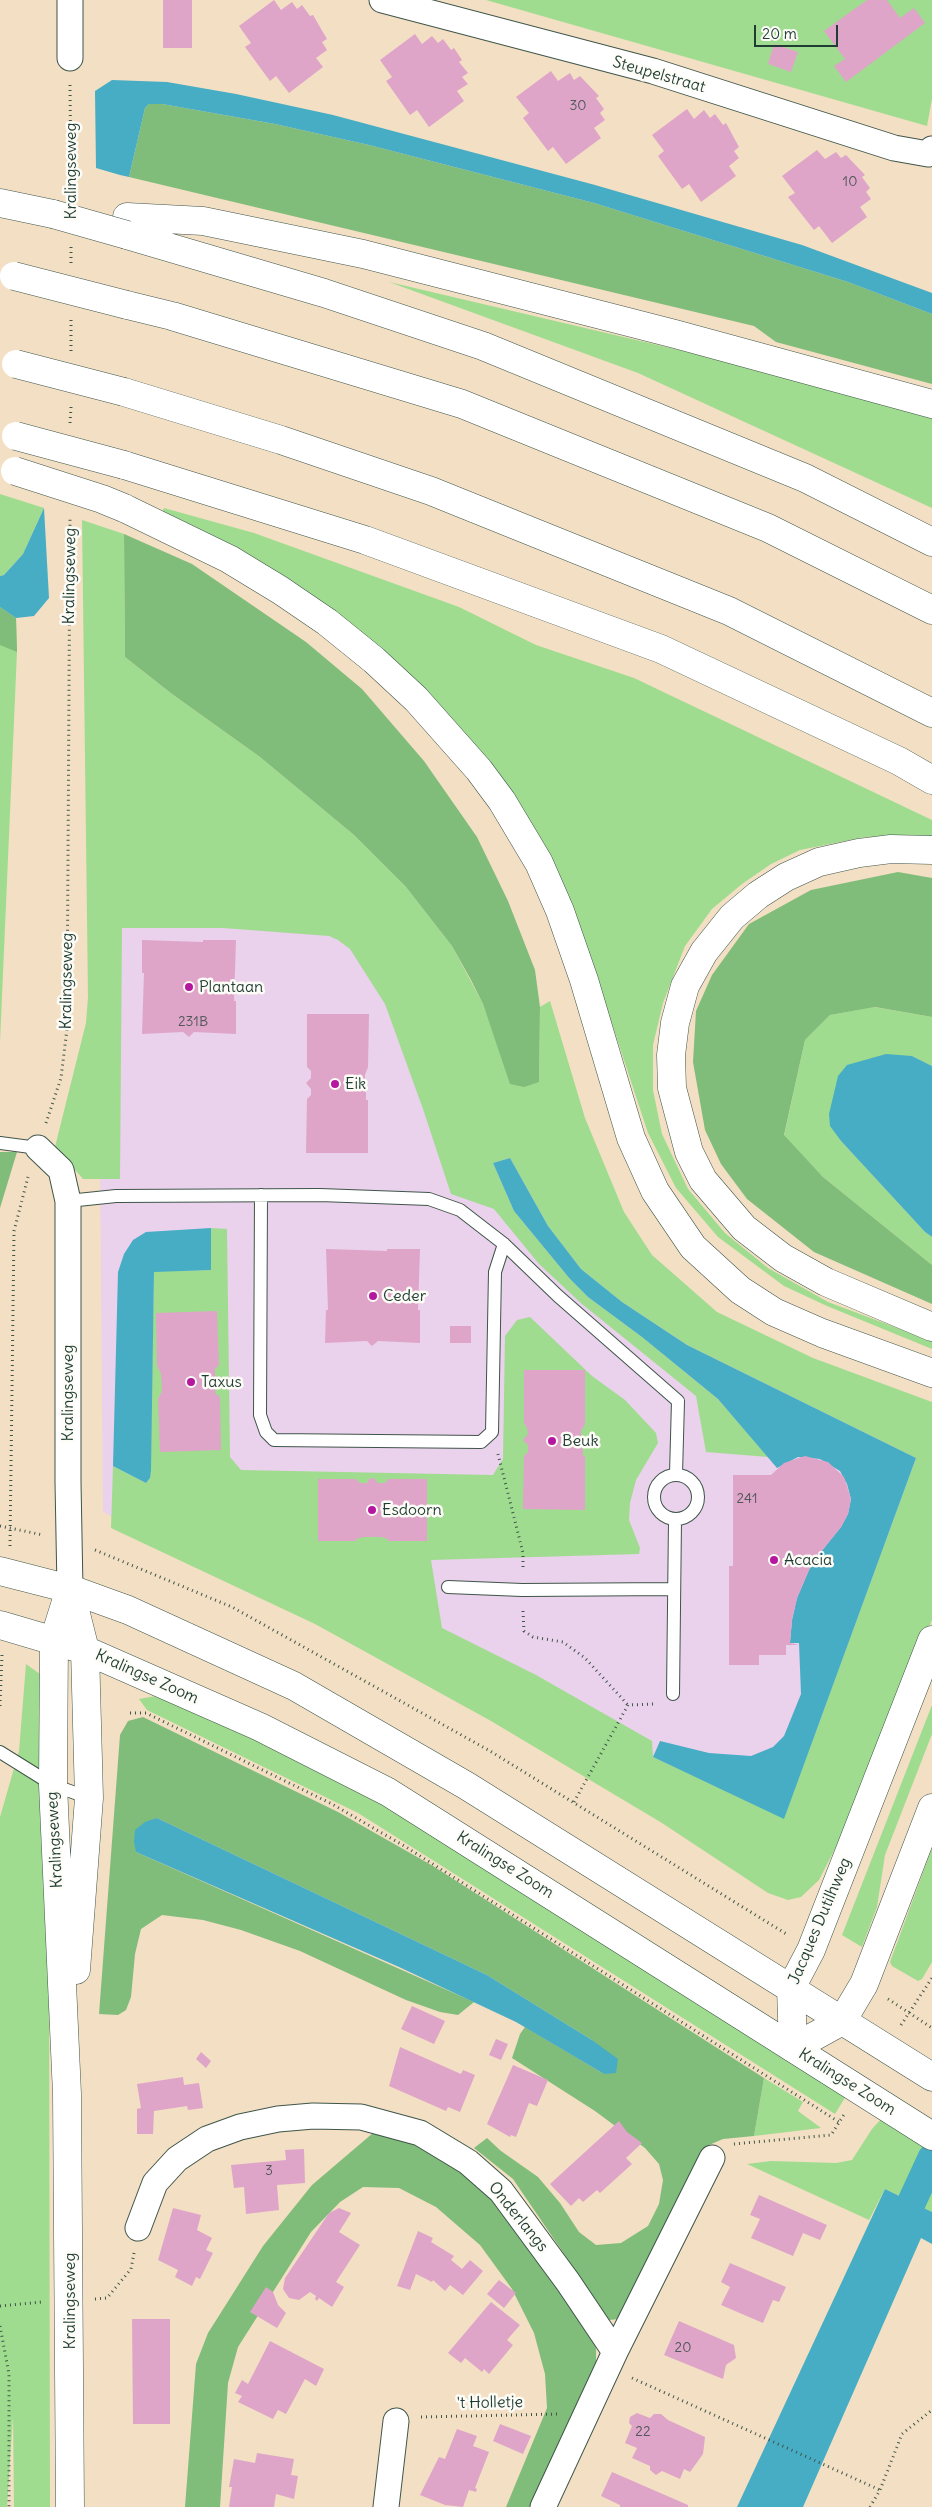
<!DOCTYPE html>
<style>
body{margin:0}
#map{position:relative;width:932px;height:2507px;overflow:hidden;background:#f3dfc3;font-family:Delius,sans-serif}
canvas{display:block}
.scale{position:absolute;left:754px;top:25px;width:84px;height:22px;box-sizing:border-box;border:2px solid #1f3d34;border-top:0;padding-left:6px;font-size:15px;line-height:18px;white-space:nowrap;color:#1f3d34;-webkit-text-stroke:4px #fdfcf7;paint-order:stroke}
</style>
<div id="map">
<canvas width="932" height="2507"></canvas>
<div class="scale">20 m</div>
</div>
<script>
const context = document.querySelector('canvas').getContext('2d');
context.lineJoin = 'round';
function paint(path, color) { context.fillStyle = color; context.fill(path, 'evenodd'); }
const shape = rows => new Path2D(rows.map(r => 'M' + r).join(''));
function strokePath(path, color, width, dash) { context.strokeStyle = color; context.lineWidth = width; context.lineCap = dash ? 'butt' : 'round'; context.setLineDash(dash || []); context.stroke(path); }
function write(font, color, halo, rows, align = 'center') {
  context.font = font + ' Delius,sans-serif'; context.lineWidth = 5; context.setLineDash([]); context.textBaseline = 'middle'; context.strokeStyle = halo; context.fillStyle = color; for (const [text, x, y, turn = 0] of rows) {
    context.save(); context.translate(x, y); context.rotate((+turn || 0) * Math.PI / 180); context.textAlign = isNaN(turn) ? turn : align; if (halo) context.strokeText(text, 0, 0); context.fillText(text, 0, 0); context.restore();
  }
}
paint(shape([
 [96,684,141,691,634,1294,932,1442,772,1861,103,1512]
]), '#ead1ec');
paint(shape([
 [486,0,932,0,932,99,927,126],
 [389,282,777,373,932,418,932,508,638,373],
 [0,494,44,508,23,554,4,575,0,576],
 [164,508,254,533,459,607,536,645,634,678,932,820,932,838,914,836,865,837,800,850,771,864,742,884,712,909,685,946,663,1003,653,1045,653,1090,662,1134,688,1189,725,1233,768,1268,828,1302,932,1341,932,1349,827,1306,784,1286,718,1237,676,1188,648,1133,595,972,472,741,162,513],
 [82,520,124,534,125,657,172,694,260,757,354,835,406,887,452,946,483,1004,494,1035,539,1082,540,1007,550,1001,585,1118,624,1212,652,1255,717,1312,813,1358,932,1402,932,1620,839,1841,819,1880,801,1897,788,1900,768,1893,662,1823,491,1721,315,1624,111,1528,113,1466,146,1483,150,1478,154,1271,211,1270,211,1228,227,1229,230,1457,241,1470,493,1475,503,1459,505,1336,517,1320,530,1317,592,1376,625,1400,656,1433,658,1443,636,1480,630,1503,629,1520,640,1548,639,1554,431,1560,442,1628,536,1675,652,1741,653,1757,784,1818,916,1458,687,1345,622,1302,581,1269,548,1226,510,1158,493,1163,514,1211,570,1279,588,1297,642,1337,718,1399,768,1457,706,1452,696,1396,582,1304,539,1264,494,1209,451,1194,423,1109,385,1004,350,949,338,940,329,936,223,928,122,928,120,1179,83,1179,55,1147,86,1023,88,997],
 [0,607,16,618,17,652,0,1042],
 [874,1007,932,1017,932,1066,912,1056,831,1126,841,1141,925,1232,932,1237,932,1265,823,1177,784,1136,805,1040,830,1015],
 [26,1664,40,1674,49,1939,50,2507,14,2507,13,2416,7,2507,0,2507,0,1817,19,1751],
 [156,1696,332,1774,466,1853,846,2096,835,2114,358,1813,147,1710,139,1699],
 [932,1705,932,1734,885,1855,877,1907,862,1947,842,1935],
 [932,1848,932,1962,922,1979,918,1981,892,1966,890,1962],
 [764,2078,803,2102,798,2111,821,2128,754,2136],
 [882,2118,932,2151,932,2212,885,2189,869,2220,747,2164,771,2161,836,2163,852,2160,872,2129]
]), '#a0dc8f');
paint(shape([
 [149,104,162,104,275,124,369,145,594,203,848,282,932,314,932,384,776,342,754,326,129,177,145,108],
 [124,534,192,564,306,642,362,689,424,761,477,837,508,901,535,970,540,1007,539,1082,524,1087,510,1084,483,1004,471,980,452,946,406,887,354,835,260,757,172,694,125,657],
 [0,607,16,618,17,652,0,645],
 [898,872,932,878,932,1017,875,1007,830,1015,805,1040,784,1135,823,1177,932,1265,932,1304,814,1252,747,1199,721,1164,705,1130,693,1062,696,1011,712,975,749,924,811,890],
 [0,1152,17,1152,0,1208],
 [143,1717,338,1812,433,1866,764,2078,754,2136,723,2139,709,2145,619,2319,609,2320,513,2179,474,2148,487,2138,501,2151,538,2177,560,2203,579,2232,596,2245,621,2243,648,2226,659,2204,663,2180,659,2164,645,2148,595,2111,512,2058,520,2034,525,2027,604,2074,592,2040,487,1975,157,1818,136,1852,474,2002,458,2015,440,2012,406,2000,300,1951,241,1930,203,1920,162,1915,141,1929,135,1954,131,1997,126,2010,118,2015,99,2014,120,1735,128,1721],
 [373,2133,397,2137,422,2147,464,2173,496,2201,586,2328,596,2348,596,2370,531,2507,506,2507,547,2408,545,2374,534,2333,512,2289,480,2245,436,2207,399,2188,363,2187,340,2202,311,2232,238,2347,228,2383,220,2507,185,2507,196,2364,208,2333,263,2246,312,2185]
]), '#80bc7a');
paint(shape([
 [112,80,167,82,236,94,333,115,595,185,802,245,932,293,932,314,848,282,594,203,369,145,275,124,162,104,149,104,145,108,129,177,120,175,96,168,95,91],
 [44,508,49,598,34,616,16,618,0,607,0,576,4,575,23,554],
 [886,1054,912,1056,932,1066,932,1237,925,1232,841,1141,830,1126,829,1114,838,1076,847,1065],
 [510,1158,548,1226,581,1269,622,1302,687,1345,916,1458,784,1819,653,1757,660,1741,709,1753,751,1756,773,1747,784,1736,801,1694,799,1643,790,1643,792,1620,797,1598,812,1563,841,1527,848,1514,851,1499,847,1484,840,1471,820,1459,798,1457,777,1468,718,1399,642,1337,588,1297,570,1279,514,1211,493,1163],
 [211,1228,211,1270,154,1272,151,1470,150,1478,146,1483,113,1466,118,1272,124,1254,133,1240,146,1232],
 [157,1818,487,1975,592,2040,618,2059,616,2073,604,2074,516,2022,399,1967,136,1852,134,1842,135,1830,145,1822],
 [885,2189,932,2212,932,2244,921,2238,803,2507,737,2507]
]), '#46adc5');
strokePath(shape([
 [895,2238,932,2158]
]), '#46adc5', 29);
paint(shape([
 [163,0,192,0,192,48,163,48],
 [274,0,281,10,292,2,297,9,302,5,310,16,313,15,327,39,322,42,327,50,316,58,323,67,289,93,276,76,270,81,245,47,251,43,239,26],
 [867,0,887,0,900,18,914,8,925,23,846,82,834,66,845,59,824,31],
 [415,34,422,44,432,36,438,43,443,39,451,50,454,48,462,60,459,62,468,73,462,77,468,84,457,91,464,101,429,127,417,110,410,115,386,81,392,77,380,60],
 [774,44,798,52,791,72,768,64],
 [551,71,558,81,570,73,574,80,580,76,599,96,596,98,604,109,600,113,605,120,594,128,601,138,566,164,553,147,548,151,523,118,529,113,516,97],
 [687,109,694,119,704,110,710,118,715,114,723,125,726,123,739,147,734,151,739,158,729,166,736,176,701,202,689,184,682,189,658,156,664,151,652,135],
 [817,150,825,159,836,152,841,158,846,155,865,175,862,177,870,188,866,192,871,199,860,207,867,217,832,243,819,226,814,230,788,197,795,193,782,176],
 [142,940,203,942,203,940,236,940,234,1001,236,1001,236,1034,194,1032,189,1037,183,1032,142,1034,144,973,142,973],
 [307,1014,369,1014,368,1067,365,1075,365,1092,366,1092,366,1100,368,1100,368,1153,306,1153,307,1099,311,1095,311,1089,306,1083,311,1078,311,1071,307,1067],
 [326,1249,387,1251,387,1249,420,1249,418,1310,420,1310,420,1343,378,1341,372,1346,367,1341,325,1343,326,1310,328,1310],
 [217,1311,219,1365,215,1369,215,1375,220,1381,216,1387,215,1393,220,1397,221,1450,160,1452,158,1399,162,1391,161,1374,157,1366,156,1313],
 [450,1326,471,1326,471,1343,450,1343],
 [524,1370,585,1370,585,1424,581,1431,581,1448,583,1449,583,1456,585,1456,585,1510,523,1509,524,1456,528,1452,528,1445,523,1440,528,1434,527,1428,524,1423],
 [805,1456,828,1462,844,1477,851,1499,848,1514,841,1527,812,1563,797,1598,792,1620,790,1643,799,1645,786,1645,786,1655,759,1655,759,1665,729,1665,729,1566,733,1566,733,1475,771,1475,784,1463],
 [374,1478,378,1483,385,1483,388,1479,427,1479,427,1541,388,1541,388,1539,381,1537,364,1537,356,1539,356,1541,318,1541,318,1479,356,1479,360,1483,367,1483,369,1479],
 [412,2006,445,2021,434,2044,401,2029],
 [496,2039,508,2044,501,2060,489,2055],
 [400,2047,461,2074,463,2070,475,2075,460,2112,448,2107,446,2111,389,2086],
 [201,2052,211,2061,206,2068,196,2059],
 [513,2065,548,2080,537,2106,529,2103,516,2137,511,2135,510,2137,487,2124],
 [183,2077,184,2085,199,2083,203,2108,188,2110,187,2106,154,2111,153,2134,137,2134,137,2109,141,2108,137,2084],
 [619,2121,627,2132,642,2143,626,2158,632,2164,600,2193,597,2190,583,2202,579,2198,571,2206,550,2184],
 [304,2149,305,2183,277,2185,279,2210,246,2214,244,2187,234,2188,231,2165,286,2160,285,2150],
 [759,2195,827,2225,820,2240,803,2233,793,2256,751,2238,760,2219,750,2215],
 [173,2208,201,2215,197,2230,212,2238,206,2250,213,2253,200,2279,196,2277,192,2286,175,2277,178,2270,158,2260],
 [339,2208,351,2213,339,2232,360,2245,336,2282,344,2287,332,2307,319,2298,317,2301,315,2299,316,2296,310,2292,299,2300,289,2298,283,2289,285,2278,329,2213],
 [418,2231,433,2238,431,2242,454,2256,451,2260,462,2269,470,2260,483,2271,463,2295,450,2285,445,2291,433,2280,432,2282,416,2274,410,2290,397,2286],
 [730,2263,786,2287,779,2302,773,2300,763,2323,721,2305,730,2287,721,2282],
 [499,2280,516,2293,504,2308,487,2294],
 [266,2287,273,2292,278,2305,286,2313,277,2328,250,2312],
 [491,2302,520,2325,507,2340,513,2345,489,2374,484,2369,482,2372,465,2358,461,2363,448,2353],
 [132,2319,170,2319,170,2424,133,2424],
 [679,2321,734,2345,736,2358,726,2365,723,2379,664,2355],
 [270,2341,324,2369,316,2386,305,2379,286,2414,278,2410,273,2419,238,2402,242,2396,235,2393,242,2380,248,2384],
 [637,2413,650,2418,654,2414,661,2414,668,2420,705,2437,703,2454,690,2472,684,2469,680,2479,662,2471,656,2475,650,2470,650,2466,632,2458,637,2448,625,2443,632,2426,629,2423,630,2417],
 [500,2424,531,2436,523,2454,493,2441],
 [457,2429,477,2436,473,2446,489,2452,475,2488,477,2489,476,2492,469,2490,463,2507,445,2505,420,2495,439,2457,445,2459],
 [257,2453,294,2459,291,2475,298,2476,294,2499,276,2494,274,2507,229,2507,232,2487,229,2487,234,2459,255,2463],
 [612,2472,688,2505,688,2507,620,2507,620,2505,601,2496]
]), '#dea5c9');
const service = shape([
 [0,1143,38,1148],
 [261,1195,260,1415,266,1432,274,1440,481,1442,492,1432,495,1272,504,1244],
 [68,1201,116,1196,320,1195,429,1199,460,1210,504,1244,558,1296,678,1401,676,1474],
 '654 1497a22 22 0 1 1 44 0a22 22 0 1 1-44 0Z',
 [448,1587,522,1590,674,1589],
 [673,1694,675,1520],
 [0,1752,53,1785,89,1798]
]);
const minor = shape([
 [382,0,653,71,894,148,928,154,932,149],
 [70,58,70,0],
 [38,1148,61,1170,68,1201,68,1482,70,1589],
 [138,2228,155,2183,177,2159,207,2139,240,2127,278,2119,313,2116,361,2117,420,2133,468,2162,501,2191,568,2282,615,2352],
 [386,2507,396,2421],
 [543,2507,615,2352,712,2158]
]);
const secondary = shape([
 [0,1571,70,1589,128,1610,294,1686,467,1786,932,2077],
 [70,1589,54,1640,53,1785,67,2094,70,2507],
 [70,1590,85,1650,89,1798,76,1970],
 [0,1625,85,1650,260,1727,388,1792,932,2136],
 [793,2048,791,1988,811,1950,932,1640],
 [793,2048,842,2021,864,1984,932,1808]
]);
const motorway = shape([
 [0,203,53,214],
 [127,217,203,221,363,254,675,334,932,404],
 [127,235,324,293,483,346,805,478,932,542],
 [127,305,172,316,462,404,768,528,932,610],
 [124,392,281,440,431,491,729,611,932,713],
 [124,465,365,540,661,649,899,761,932,780],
 [124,508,229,559,280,590,327,622,374,660,416,699,479,770,502,801,539,863,560,911,584,980,631,1138,655,1191,693,1247,740,1290,774,1312,822,1333,932,1373],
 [932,850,891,849,859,853,819,862,786,877,758,895,732,917,704,952,685,986,675,1023,671,1055,672,1088,689,1152,703,1180,744,1228,783,1258,826,1282,932,1327]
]);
strokePath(service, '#3f5549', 14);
strokePath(minor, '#3f5549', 27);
strokePath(secondary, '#3f5549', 29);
strokePath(motorway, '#3f5549', 29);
strokePath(shape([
 [70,85,71,191],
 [71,263,71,247],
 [71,351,71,320],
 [70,423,71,407],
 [46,1123,61,1078,67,1029,70,517],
 [498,1454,523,1553,523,1570],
 [0,1526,43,1535],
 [10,1546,14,1231,28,1177],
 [95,1550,232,1607,490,1751,788,1935],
 [523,1611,524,1631,533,1637,563,1642,585,1658,628,1705],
 [0,1706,2,1654],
 [130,1713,146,1713,332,1804,406,1847,839,2122],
 [574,1802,628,1705,655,1704],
 [888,1999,932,2028],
 [901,2025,932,1978],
 [734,2144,831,2135,845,2113],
 [95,2299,107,2298,131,2269,134,2253],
 [0,2306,42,2302],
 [0,2326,9,2374,9,2507],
 [632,2378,880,2490],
 [421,2417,558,2414],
 [870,2507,880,2490,902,2434,932,2410]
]), '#3f5549', 3, [1, 4]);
strokePath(service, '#fff', 12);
strokePath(minor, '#fff', 25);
strokePath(secondary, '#fff', 28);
strokePath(motorway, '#fff', 28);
const motorwayBridge = shape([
 [53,214,127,235],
 [14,276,127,305],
 [16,364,124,392],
 [16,436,124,465],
 [15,471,102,499,124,508]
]);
strokePath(motorwayBridge, '#3f5549', 29, []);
strokePath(motorwayBridge, '#fff', 28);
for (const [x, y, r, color] of [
 [189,987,5,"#b5179e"],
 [335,1084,5,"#b5179e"],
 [373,1296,5,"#b5179e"],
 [191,1382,5,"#b5179e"],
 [552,1441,5,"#b5179e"],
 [372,1510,5,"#b5179e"],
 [774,1560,5,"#b5179e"]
]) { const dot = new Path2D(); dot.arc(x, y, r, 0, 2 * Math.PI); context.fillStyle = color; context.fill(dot); strokePath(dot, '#fdfcf7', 2); }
write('14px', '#4f5759', null, [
 ["30",578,106],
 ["10",850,182],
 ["231B",193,1022],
 ["241",747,1499],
 ["3",269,2171],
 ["20",683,2348],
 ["22",643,2432]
]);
write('16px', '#1f3d34', '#fdfcf7', [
 ["Steupelstraat",659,75,16],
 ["Kralingseweg",71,171,-90],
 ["Kralingseweg",70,576,-89],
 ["Kralingseweg",67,981,-89],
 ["Kralingseweg",68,1393,-90],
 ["Kralingse Zoom",147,1677,24],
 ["Kralingseweg",55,1840,-93],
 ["Kralingse Zoom",505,1865,32],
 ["Jacques Dutilhweg",820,1921,-67],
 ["Kralingse Zoom",847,2082,32],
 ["Onderlangs",518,2217,51],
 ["Kralingseweg",70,2301,-90],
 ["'t Holletje",490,2403,-1]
]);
write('16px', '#1f3d34', '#fdfcf7', [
 ["Plantaan",199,987],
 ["Eik",345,1084],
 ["Ceder",383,1296],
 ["Taxus",201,1382],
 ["Beuk",562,1441],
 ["Esdoorn",382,1510],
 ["Acacia",784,1560]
], 'left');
</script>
